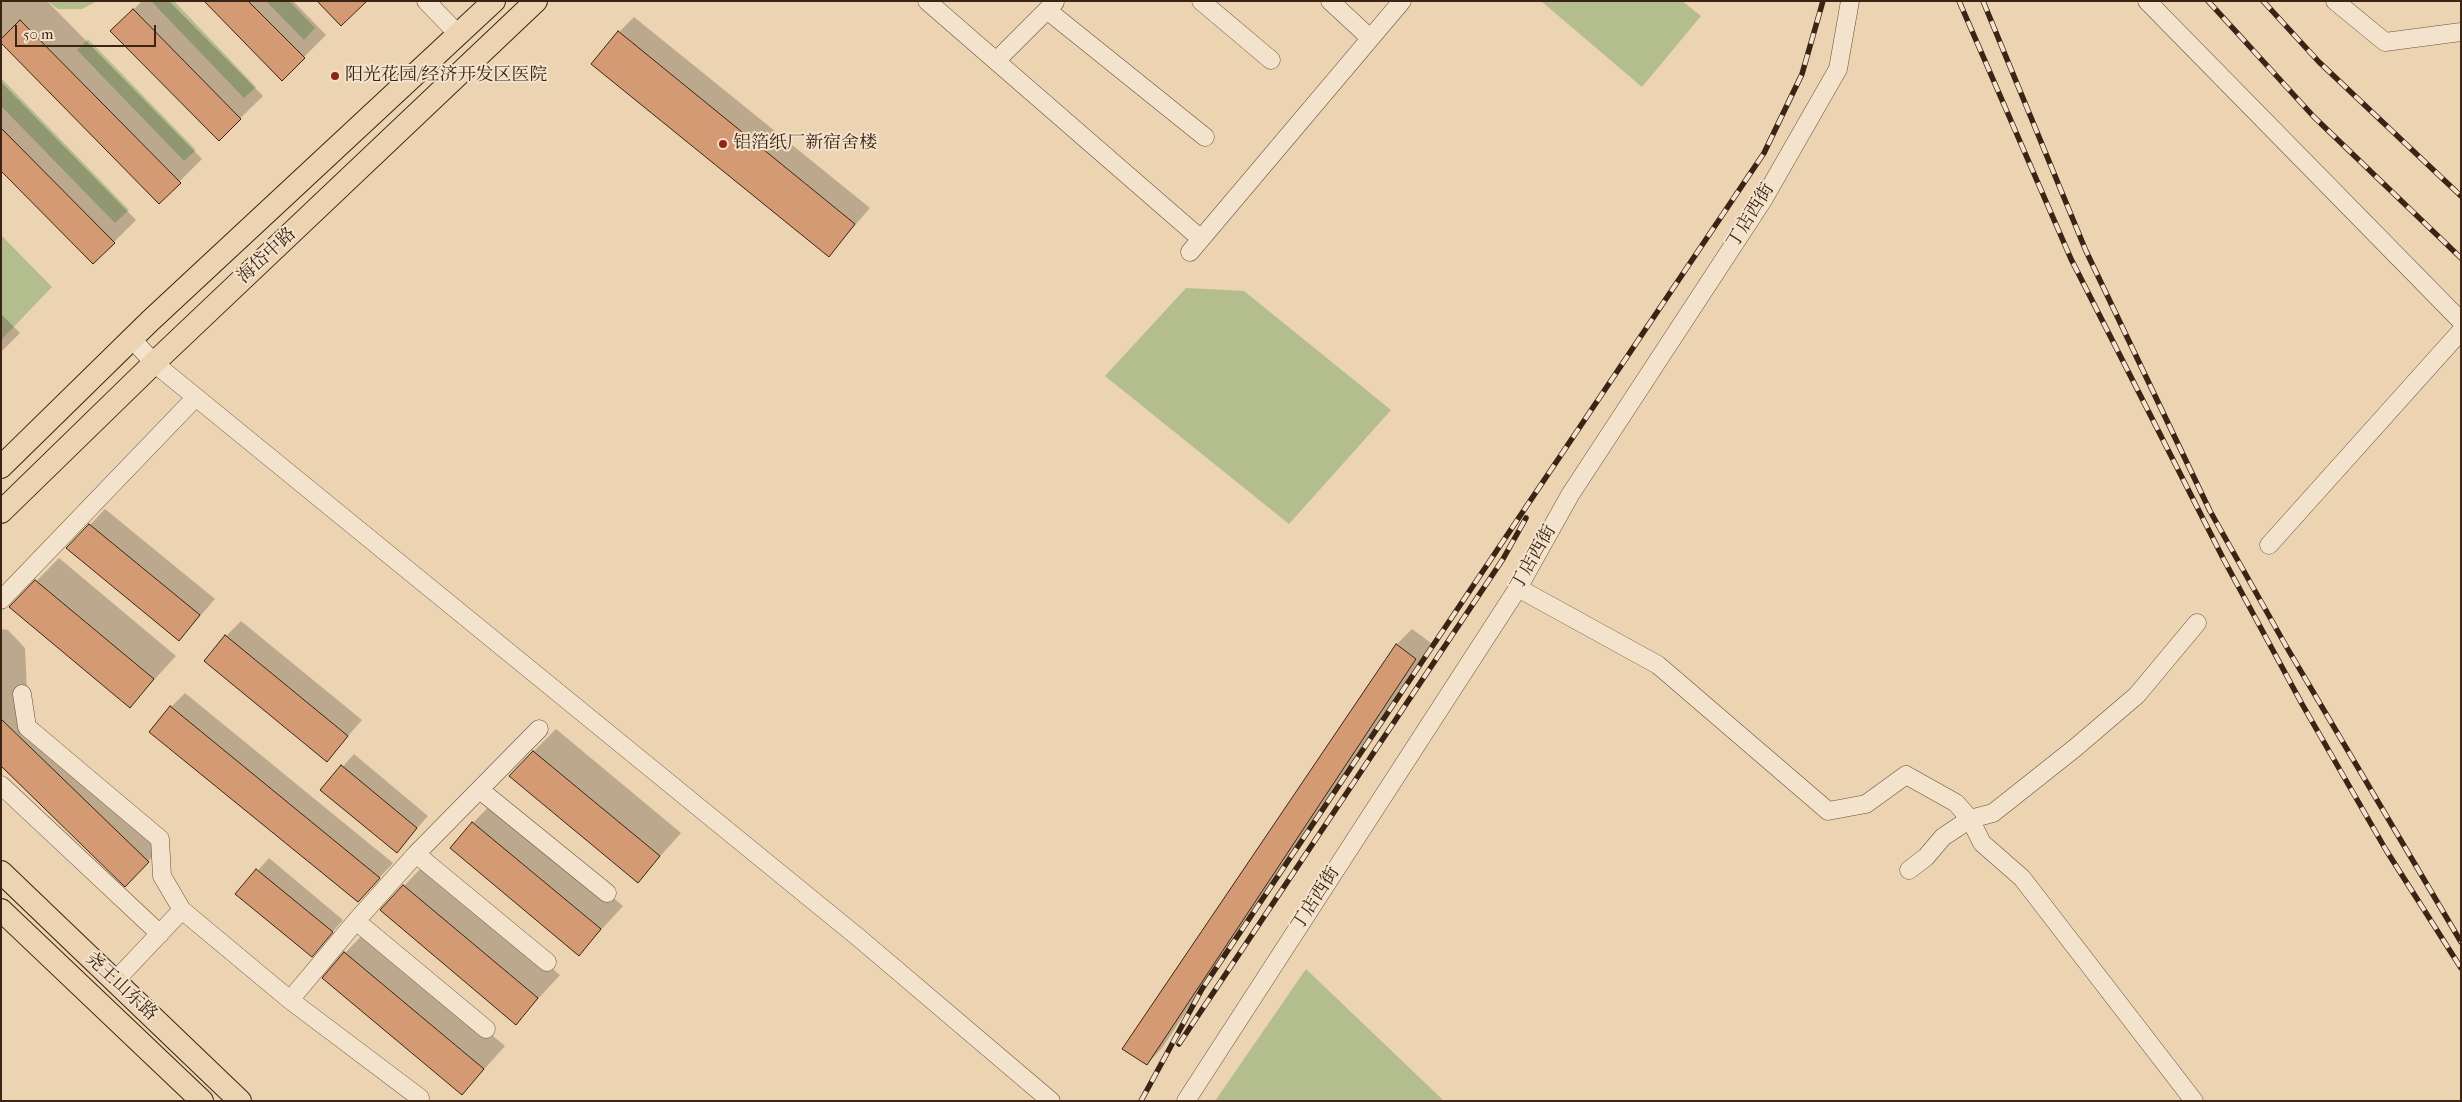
<!DOCTYPE html>
<meta charset="utf-8">
<style>
body{margin:0}
#map{position:relative;width:2462px;height:1102px;overflow:hidden;background:#ecd3b1;font-family:"IM FELL French Canon",serif}
canvas{display:block}
.frame{position:absolute;inset:0;border:2px solid #3b2413;pointer-events:none}
.scale{position:absolute;left:15px;top:25px;width:141px;height:22px;box-sizing:border-box;border:2px solid #3b2413;border-top:0;padding-left:6px;font-size:15px;line-height:18px;white-space:nowrap;color:#3b2413;-webkit-text-stroke:4px #f3e2cc;paint-order:stroke}
</style>
<div id="map">
<canvas width="2462" height="1102"></canvas>
<div class="frame"></div>
<div class="scale">50 m</div>
</div>
<script>
const context = document.querySelector('canvas').getContext('2d');
context.lineJoin = 'round';
function paint(path, color) { context.fillStyle = color; context.fill(path, 'evenodd'); }
const shape = rows => new Path2D(rows.map(r => 'M' + r).join(''));
function strokePath(path, color, width, dash) { context.strokeStyle = color; context.lineWidth = width; context.lineCap = dash ? 'butt' : 'round'; context.setLineDash(dash || []); context.stroke(path); }
function write(font, color, halo, rows, align = 'center') {
  context.font = font + ' "IM FELL French Canon","Noto Serif SC",serif'; context.lineWidth = 4; context.setLineDash([]); context.textBaseline = 'middle'; context.strokeStyle = halo; context.fillStyle = color; for (const [text, x, y, turn = 0] of rows) {
    context.save(); context.translate(x, y); context.rotate((+turn || 0) * Math.PI / 180); context.textAlign = isNaN(turn) ? turn : align; if (halo) context.strokeText(text, 0, 0); context.fillText(text, 0, 0); context.restore();
  }
}
paint(shape([
 [47,1,97,1,82,9,58,9],
 [151,1,174,1,256,87,244,98],
 [266,1,289,1,315,28,304,40],
 [1541,1,1682,1,1701,16,1642,87],
 [88,39,196,150,184,161,77,50],
 [1,78,129,210,115,223,1,106],
 [1,235,52,287,2,339,1,339],
 [1186,288,1244,291,1391,410,1289,524,1105,376],
 [1306,969,1444,1101,1215,1101]
]), '#b4bd8e');
paint(shape([
 [1,1,47,1,202,159,159,202,1,42],
 [142,1,169,1,263,96,219,139,112,31],
 [206,1,293,1,326,35,282,79],
 [634,17,870,208,829,255,619,32],
 [1,82,136,220,93,263,1,169],
 [1,314,20,333,1,352],
 [105,509,215,599,179,640,90,525],
 [59,558,176,656,130,706,11,607],
 [241,621,362,720,327,760,226,636],
 [1,629,8,630,25,648,28,714,163,846,125,885,1,765],
 [1412,629,1431,643,1162,1048,1147,1064,1124,1049,1397,644],
 [185,693,393,863,358,901,171,707],
 [556,729,681,833,638,881,533,752],
 [354,754,428,816,396,852,322,790],
 [495,800,623,906,579,954,473,823],
 [269,858,343,920,312,956,237,894],
 [426,863,560,975,516,1023,404,886],
 [367,930,505,1046,462,1094,345,953]
]), '#0003');
const building = shape([
 [204,1,248,1,305,58,282,81,204,1],
 [317,1,367,1,341,26,317,1],
 [133,9,241,119,219,141,110,31,133,9],
 [20,20,181,183,159,204,1,43,1,39,20,20],
 [618,31,855,224,829,257,591,64,618,31],
 [1,128,115,243,93,264,1,171,1,128],
 [89,524,200,615,179,641,66,548,89,524],
 [35,580,154,679,130,708,9,607,35,580],
 [225,635,348,736,327,762,204,661,225,635],
 [1396,644,1416,659,1147,1065,1122,1049,1396,644],
 [170,706,380,878,358,902,149,732,170,706],
 [1,719,149,862,125,887,1,766,1,719],
 [533,751,660,856,638,883,509,776,533,751],
 [341,765,417,828,397,853,320,790,341,765],
 [472,822,601,929,579,956,450,848,472,822],
 [256,869,333,932,312,957,235,894,256,869],
 [403,885,538,998,516,1025,380,910,403,885],
 [344,952,484,1069,462,1095,322,978,344,952]
]);
paint(building, '#d39a73');
strokePath(building, '#3b2413', 1);
const minor = shape([
 [426,1,458,34],
 [927,1,1201,239],
 [1201,1,1271,60],
 [1330,1,1370,38],
 [2147,1,2461,321],
 [2335,1,2385,42,2461,32],
 [1047,10,1205,137],
 [996,61,1055,2],
 [1190,252,1402,1],
 [132,339,154,363,859,938,1051,1101],
 [2269,545,2461,331],
 [1518,588,1658,665,1828,811,1866,804,1906,775,1956,803,1970,819,1982,843,2022,878,2194,1101],
 [1,600,196,397],
 [22,694,27,727,160,839,162,876,182,910,290,1000,356,921,416,854,539,729],
 [1,785,160,934],
 [480,790,607,893],
 [416,854,547,962],
 [1909,870,1926,857,1943,837,1970,819,1993,813,2075,748,2137,695,2197,623],
 [356,921,486,1029],
 [114,982,182,910],
 [290,1000,420,1098],
 [1186,1101,1518,588,1570,495,1763,200,1838,69,1850,1]
]);
const major = shape([
 [1,467,150,321,494,1],
 [1,512,154,363,536,1],
 [1,872,240,1101],
 [1,910,202,1101]
]);
strokePath(minor, '#67503a', 19);
strokePath(major, '#3b2413', 24);
strokePath(minor, '#f3e2cc', 18);
strokePath(major, '#ecd3b1', 22);
const rail = shape([
 [1959,1,2071,259,2224,560,2302,704,2386,850,2461,968],
 [1983,1,2086,251,2210,511,2286,646,2461,942],
 [2208,1,2314,117,2461,258],
 [2263,1,2319,62,2461,196],
 [1179,1044,1503,559,1526,518],
 [1141,1101,1202,989,1764,153,1802,74,1823,1]
]);
strokePath(rail, '#3b2413', 5.5);
strokePath(rail, '#f3e2cc', 4, [11]);
for (const [x, y, r, color] of [
 [335,76,5,"#8f2418"],
 [723,144,5,"#8f2418"]
]) { const dot = new Path2D(); dot.arc(x, y, r, 0, 2 * Math.PI); context.fillStyle = color; context.fill(dot); strokePath(dot, '#f3e2cc', 2); }
write('18px', '#3b2413', '#f3e2cc', [
 ["阳光花园/经济开发区医院",345,76],
 ["铝箔纸厂新宿舍楼",733,144]
], 'left');
write('18px', '#3b2413', '#f3e2cc', [
 ["丁店西街",1751,216,-58],
 ["海岱中路",267,256,-43],
 ["丁店西街",1534,558,-60],
 ["丁店西街",1316,899,-57],
 ["尧王山东路",121,987,43]
]);
</script>
